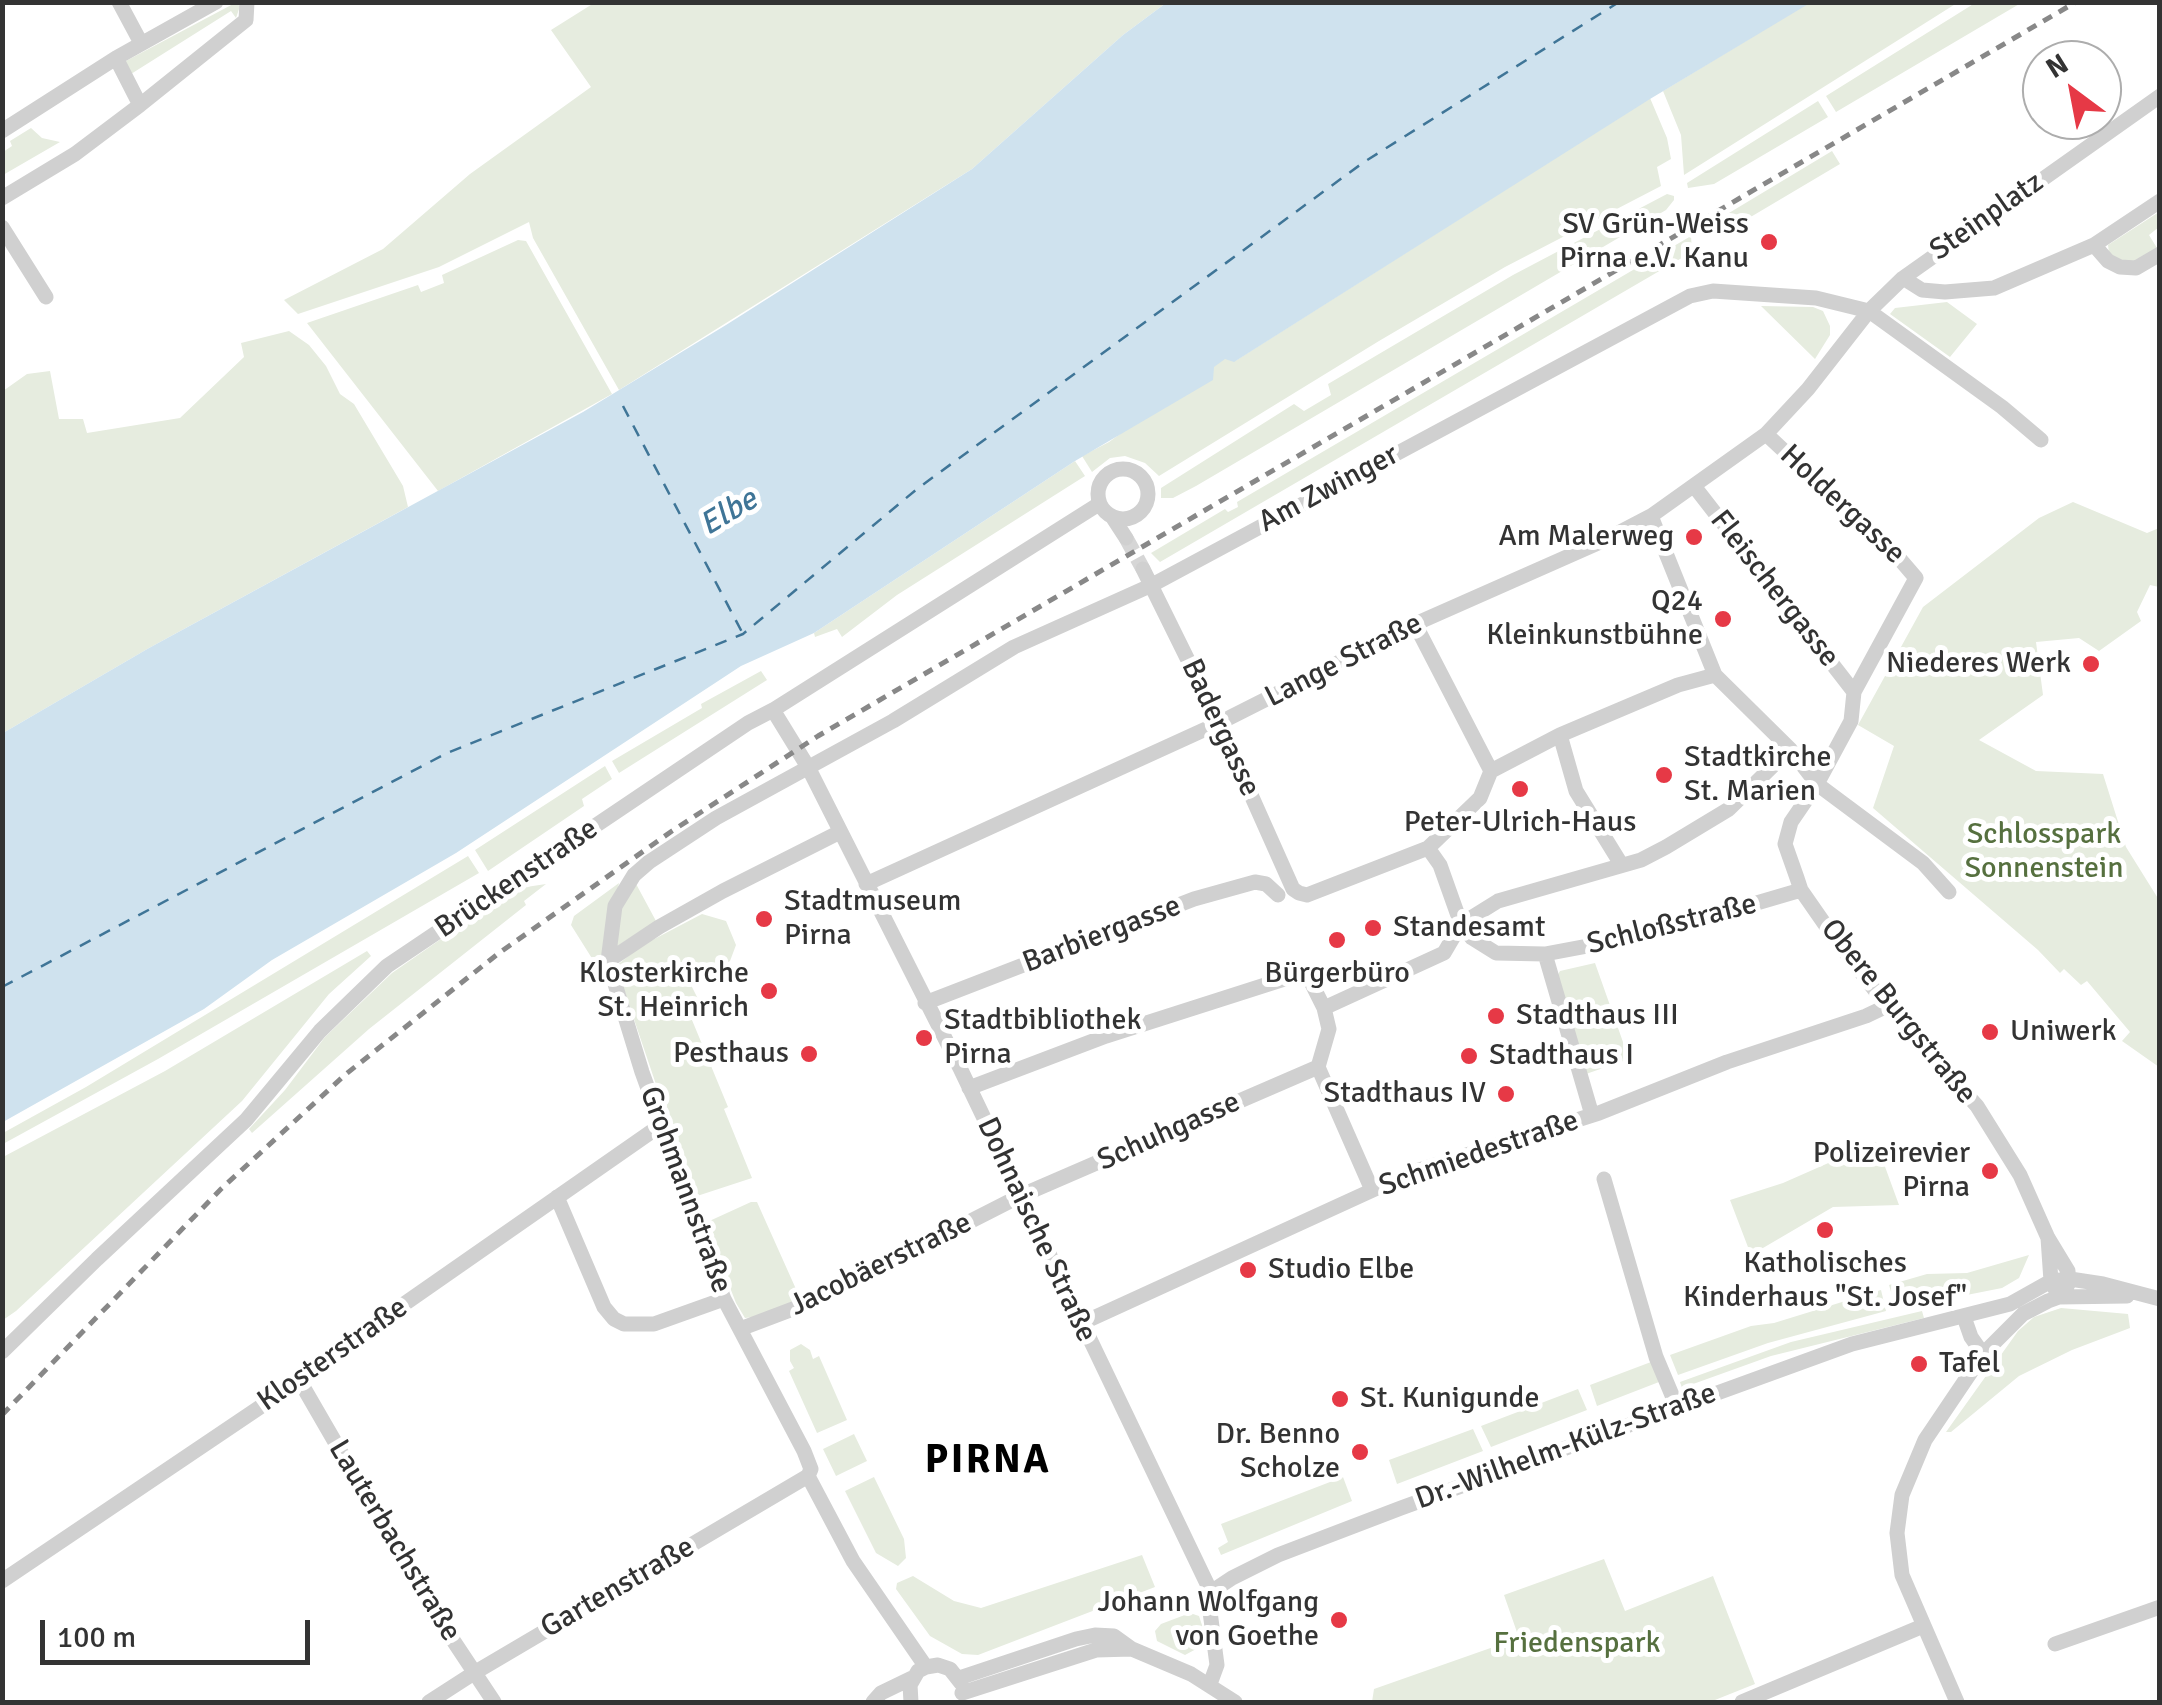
<!DOCTYPE html>
<meta charset="utf-8">
<style>
body{margin:0}
#map{position:relative;width:2162px;height:1705px;overflow:hidden;background:#fff;font-family:Signika,sans-serif}
canvas{display:block}
.frame{position:absolute;inset:0;border:5px solid #333;pointer-events:none}
.north{position:absolute;left:2022px;top:40px;width:100px;height:100px;box-sizing:border-box;background:#fff;border:2px solid #adadad;border-radius:50%;rotate:328deg;font-size:28px;font-weight:700;line-height:40px;text-align:center;color:#333}
.north::after{content:'';display:block;margin:auto;width:35px;height:45px;background:#e63946;clip-path:polygon(50% 0,100% 100%,50% 72%,0 100%)}
.scale{position:absolute;left:40px;top:1620px;width:270px;height:45px;box-sizing:border-box;border:5px solid #333;border-top:0;padding-left:12px;font-size:30px;line-height:35px;white-space:nowrap;color:#333;-webkit-text-stroke:8px #fff;paint-order:stroke}
</style>
<div id="map">
<canvas width="2162" height="1705"></canvas>
<div class="frame"></div>
<div class="north">N</div>
<div class="scale">100 m</div>
</div>
<script>
const context = document.querySelector('canvas').getContext('2d');
context.lineJoin = 'round';
function paint(path, color) { context.fillStyle = color; context.fill(path, 'evenodd'); }
const shape = rows => new Path2D(rows.map(r => 'M' + r).join(''));
function strokePath(path, color, width, dash) { context.strokeStyle = color; context.lineWidth = width; context.lineCap = dash ? 'butt' : 'round'; context.setLineDash(dash || []); context.stroke(path); }
function write(font, color, halo, rows, align = 'center') {
  context.font = font + ' Signika,sans-serif'; context.lineWidth = 10; context.setLineDash([]); context.textBaseline = 'middle'; context.strokeStyle = halo; context.fillStyle = color; for (const [text, x, y, turn = 0] of rows) {
    context.save(); context.translate(x, y); context.rotate((+turn || 0) * Math.PI / 180); context.textAlign = isNaN(turn) ? turn : align; if (halo) context.strokeText(text, 0, 0); context.fillText(text, 0, 0); context.restore();
  }
}
paint(shape([
 [1810,2,1957,3,1684,175,1681,135,1663,91],
 [235,3,240,6,236,18,231,11,131,74,124,62],
 [594,3,1166,3,1123,35,972,169,619,390,533,238,529,222,439,267,298,314,284,300,383,249,470,174,591,87,551,30],
 [1975,3,2021,3,1836,112,1826,96],
 [1650,98,1667,138,1671,159,1657,167,1661,186,1505,267,1379,341,1159,476,1145,463,1125,456,1110,458,1092,472,1082,456,1109,442,1225,358,1235,361],
 [1818,101,1828,117,1714,184,1688,188,1687,183],
 [31,128,42,138,60,142,3,175,3,152,12,146,10,141],
 [1832,151,1840,164,1727,231,1714,222],
 [1667,194,1674,196,1674,200,1666,210,1196,486,1173,498,1161,498,1161,488,1294,404,1304,411,1331,395,1328,384,1513,275],
 [2159,212,2159,227,2149,235,2157,248,2130,263,2119,262,2109,253,2108,245],
 [1691,236,1692,252,1160,562,1151,553,1225,509,1228,512,1238,507,1237,502],
 [518,240,526,241,612,394,438,491,307,323,418,285,421,292,444,283,442,275],
 [1947,302,1977,324,1950,357,1890,314,1895,308],
 [1761,306,1813,307,1823,311,1830,326,1830,335,1815,359],
 [289,331,309,345,326,366,340,394,354,404,403,486,408,507,149,648,3,733,3,391,27,374,50,371,59,419,83,419,87,433,180,418,244,357,241,343],
 [1075,461,1085,476,897,595,842,637,837,629,815,637,814,633],
 [2073,502,2147,533,2159,528,2159,587,2150,585,2137,612,2141,621,2099,651,2079,638,2036,642,2043,695,1979,740,2036,771,2103,774,2126,847,2159,900,2159,1067,2122,1041,2130,1032,2087,981,2081,985,2064,969,2060,973,2038,950,1873,808,1894,746,1858,725,1923,607,2039,518],
 [761,671,767,680,619,773,612,761,702,708,701,704],
 [605,766,612,779,582,799,584,806,488,871,475,850],
 [468,856,479,873,158,1059,3,1144,3,1133,86,1087],
 [635,882,656,921,616,947,620,909],
 [619,883,605,952,593,960,571,925,574,916],
 [546,884,524,901,526,905,369,1029,252,1133,249,1129,285,1090,325,1037,392,973,513,889],
 [702,914,726,921,736,945,730,961,690,983,705,1013,692,1020,728,1107,724,1109,752,1178,694,1197,616,966,641,946],
 [367,951,371,956,329,994,242,1101,16,1311,3,1320,3,1157,165,1071],
 [1595,963,1629,1059,1586,1074,1556,978,1560,971],
 [1876,1142,1899,1205,1833,1207,1751,1255,1730,1200,1783,1183],
 [751,1202,757,1202,800,1298,760,1316,745,1318,736,1303,705,1223],
 [2029,1255,2019,1278,2002,1288,1896,1309,1889,1285,1927,1274,1967,1273],
 [1881,1290,1886,1311,1768,1343,1678,1375,1670,1355,1751,1326,1774,1323],
 [2061,1308,2128,1314,2130,1328,2072,1350,2019,1376,1951,1432,1946,1432,2018,1331,2034,1317],
 [1922,1311,1924,1318,1771,1356,1682,1388,1680,1382,1791,1342],
 [801,1344,810,1350,813,1359,819,1356,847,1420,817,1433,789,1371,794,1368,790,1361,790,1350],
 [1651,1362,1659,1382,1597,1406,1590,1385],
 [1578,1389,1587,1410,1491,1447,1481,1426],
 [1473,1429,1483,1451,1397,1484,1389,1460],
 [854,1434,867,1461,836,1476,823,1449],
 [874,1477,904,1539,906,1558,898,1566,876,1553,845,1491],
 [1343,1477,1352,1501,1221,1555,1218,1548,1228,1542,1221,1524],
 [1142,1555,1155,1587,978,1655,962,1654,930,1636,896,1589,897,1583,913,1576,954,1601,981,1608],
 [1604,1559,1625,1611,1713,1576,1755,1684,1710,1702,1372,1702,1374,1689,1519,1638,1504,1595],
 [1190,1613,1199,1616,1202,1625,1198,1648,1185,1655,1157,1641,1155,1631,1161,1624]
]), '#e6ecdf');
paint(shape([
 [1166,3,1810,3,1650,99,1234,362,1225,359,1214,367,1213,380,1075,461,814,633,741,666,456,853,272,960,204,1009,3,1122,3,733,149,648,583,412,726,325,972,169,1123,35]
]), '#cfe2ee');
strokePath(shape([
 [623,406,743,634],
 [2,987,447,753,743,634,917,489,1364,162,1619,2]
]), '#3f7597', 2.5, [12, 10]);
strokePath(shape([
 [1126,538,1143,569]
]), '#d6d6d6', 15, [15, 8]);
strokePath(shape([
 [119,2,141,43],
 [116,58,140,105],
 [2,131,116,58,216,2],
 [2,198,75,154,140,105,246,20,247,2],
 [2,227,46,297],
 [2094,245,2108,261,2120,267,2136,268,2160,254],
 [1903,278,1922,290,1945,292,1994,288,2094,245,2160,201],
 [1766,434,1898,557,1916,578,1854,692,1851,721,1817,784,1791,822,1785,844,1797,878,1801,890,1833,936,1887,1006,1977,1106,2020,1175,2048,1238,2068,1271,2069,1283,2059,1297,2051,1281,2048,1238],
 '1098 494a25 25 0 1 1 50 0a25 25 0 1 1-50 0Z',
 [1694,486,1854,692],
 [1651,516,1715,675,1790,749,1817,784,1923,863,1949,892],
 [1113,518,1126,538],
 [1143,569,1219,723,1293,889,1299,893,1307,895,1428,848,1480,798,1491,771],
 [1415,624,1491,771],
 [773,710,808,767,960,1068,1211,1592],
 [1560,735,1576,791,1621,864],
 [1491,771,1560,735,1678,685,1715,675],
 [1428,848,1440,865,1461,924,1472,938,1496,953,1545,954,1593,945,1668,929,1801,890],
 [866,884,1219,723,1415,624,1605,540,1651,516,1766,434,1808,389,1869,311,1903,278,2160,96],
 [1545,954,1592,1115],
 [608,961,659,927,723,891,840,832],
 [925,1003,1194,899,1255,882,1266,884,1278,895],
 [1318,1067,1372,1190],
 [1318,1067,1329,1029,1324,1008],
 [969,1088,1106,1036,1306,972,1324,1008,1444,953,1461,924,1498,901,1641,860,1666,847,1729,809,1790,749],
 [1604,1179,1656,1357,1677,1407],
 [557,1197,604,1307,614,1319,624,1324,654,1324,724,1299],
 [1080,1324,1410,1173,1599,1113,1727,1062,1866,1016,1887,1006],
 [740,1329,814,1301,1020,1196,1318,1067],
 [2,1352,97,1259,246,1120,320,1031,387,966,748,723,773,710,1099,504],
 [1983,1354,2023,1314,2048,1301,2059,1297,2127,1296],
 [298,1378,427,1601,494,1702],
 [808,1476,811,1469,804,1451,724,1299,642,1072,608,961,615,906,634,875,649,862,716,818,893,721,1014,647,1152,585,1690,296,1713,291,1816,298,1869,311,2002,407,2041,440],
 [808,1476,853,1561,926,1667],
 [2,1581,275,1397,298,1378,661,1125],
 [1211,1592,1232,1578,1278,1555,1401,1508,1852,1344,2010,1304,2051,1281,2070,1279,2103,1284,2160,1299],
 [2055,1644,2160,1607],
 [959,1678,1076,1639,1095,1635,1114,1636,1132,1649,1191,1674,1235,1702],
 [1210,1684,1217,1665,1209,1604,1211,1592],
 [962,1693,1096,1650,1132,1649],
 [429,1702,474,1673,808,1476],
 [873,1702,881,1693,912,1678],
 [911,1702,910,1685,918,1671,926,1667,938,1665,950,1669,961,1683],
 [1742,1702,1923,1626],
 [1957,1702,1902,1575,1897,1533,1902,1495,1925,1440,1983,1354,1971,1337,1964,1317]
]), '#d0d0d0', 15);
strokePath(shape([
 [2,1415,221,1189,346,1074,499,953,672,831,818,736,2076,2]
]), '#888', 5, [10, 8]);
for (const [x, y, r, color] of [
 [1769,242,10,"#e63946"],
 [1694,537,10,"#e63946"],
 [1723,619,10,"#e63946"],
 [2091,664,10,"#e63946"],
 [1664,775,10,"#e63946"],
 [1520,789,10,"#e63946"],
 [764,919,10,"#e63946"],
 [1373,928,10,"#e63946"],
 [1337,940,10,"#e63946"],
 [769,991,10,"#e63946"],
 [1496,1016,10,"#e63946"],
 [1990,1032,10,"#e63946"],
 [924,1038,10,"#e63946"],
 [809,1054,10,"#e63946"],
 [1469,1056,10,"#e63946"],
 [1506,1094,10,"#e63946"],
 [1990,1171,10,"#e63946"],
 [1825,1230,10,"#e63946"],
 [1248,1270,10,"#e63946"],
 [1919,1364,10,"#e63946"],
 [1340,1399,10,"#e63946"],
 [1360,1452,10,"#e63946"],
 [1339,1620,10,"#e63946"]
]) { const dot = new Path2D(); dot.arc(x, y, r, 0, 2 * Math.PI); context.fillStyle = color; context.fill(dot); strokePath(dot, '#fff', 4); }
write('30px', '#333', '#fff', [
 ["Steinplatz",1987,217,-35],
 ["Am Zwinger",1329,489,-28],
 ["Holdergasse",1842,505,43],
 ["Fleischergasse",1774,589,52],
 ["Lange Straße",1344,661,-27],
 ["Badergasse",1220,728,65],
 ["Brückenstraße",517,879,-34],
 ["Schloßstraße",1672,925,-14],
 ["Barbiergasse",1102,935,-21],
 ["Obere Burgstraße",1898,1012,51],
 ["Schuhgasse",1169,1132,-24],
 ["Schmiedestraße",1479,1154,-19],
 ["Grohmannstraße",685,1190,70],
 ["Dohnaische Straße",1036,1230,65],
 ["Jacobäerstraße",881,1265,-26],
 ["Klosterstraße",333,1355,-35],
 ["Dr.-Wilhelm-Külz-Straße",1566,1447,-20],
 ["Lauterbachstraße",394,1541,59],
 ["Gartenstraße",618,1588,-30]
]);
write('30px', '#333', '#fff', [
 ["SV Grün-Weiss",1749,225],
 ["Pirna e.V. Kanu",1749,259],
 ["Am Malerweg",1674,537],
 ["Q24",1703,602],
 ["Kleinkunstbühne",1703,636],
 ["Niederes Werk",2071,664],
 ["Stadtkirche",1684,758,"left"],
 ["St. Marien",1684,792,"left"],
 ["Peter-Ulrich-Haus",1520,823,"center"],
 ["Stadtmuseum",784,902,"left"],
 ["Pirna",784,936,"left"],
 ["Standesamt",1393,928,"left"],
 ["Klosterkirche",749,974],
 ["St. Heinrich",749,1008],
 ["Bürgerbüro",1337,974,"center"],
 ["Stadthaus III",1516,1016,"left"],
 ["Stadtbibliothek",944,1021,"left"],
 ["Pirna",944,1055,"left"],
 ["Uniwerk",2010,1032,"left"],
 ["Pesthaus",789,1054],
 ["Stadthaus I",1489,1056,"left"],
 ["Stadthaus IV",1486,1094],
 ["Polizeirevier",1970,1154],
 ["Pirna",1970,1188],
 ["Katholisches",1825,1264,"center"],
 ["Kinderhaus \"St. Josef\"",1825,1298,"center"],
 ["Studio Elbe",1268,1270,"left"],
 ["Tafel",1939,1364,"left"],
 ["St. Kunigunde",1360,1399,"left"],
 ["Dr. Benno",1340,1435],
 ["Scholze",1340,1469],
 ["Johann Wolfgang",1319,1603],
 ["von Goethe",1319,1637]
], 'right');
write('30px', '#56703f', '#fff', [
 ["Schlosspark",2044,835],
 ["Sonnenstein",2044,869],
 ["Friedenspark",1577,1644]
]);
write('italic 32px', '#3f7597', '#fff', [
 ["Elbe",729,513,-31]
]);
context.letterSpacing = '2.5px';
write('bold 40px', '#000', '#fff', [
 ["PIRNA",988,1461]
]);
context.letterSpacing = '0px';
</script>
